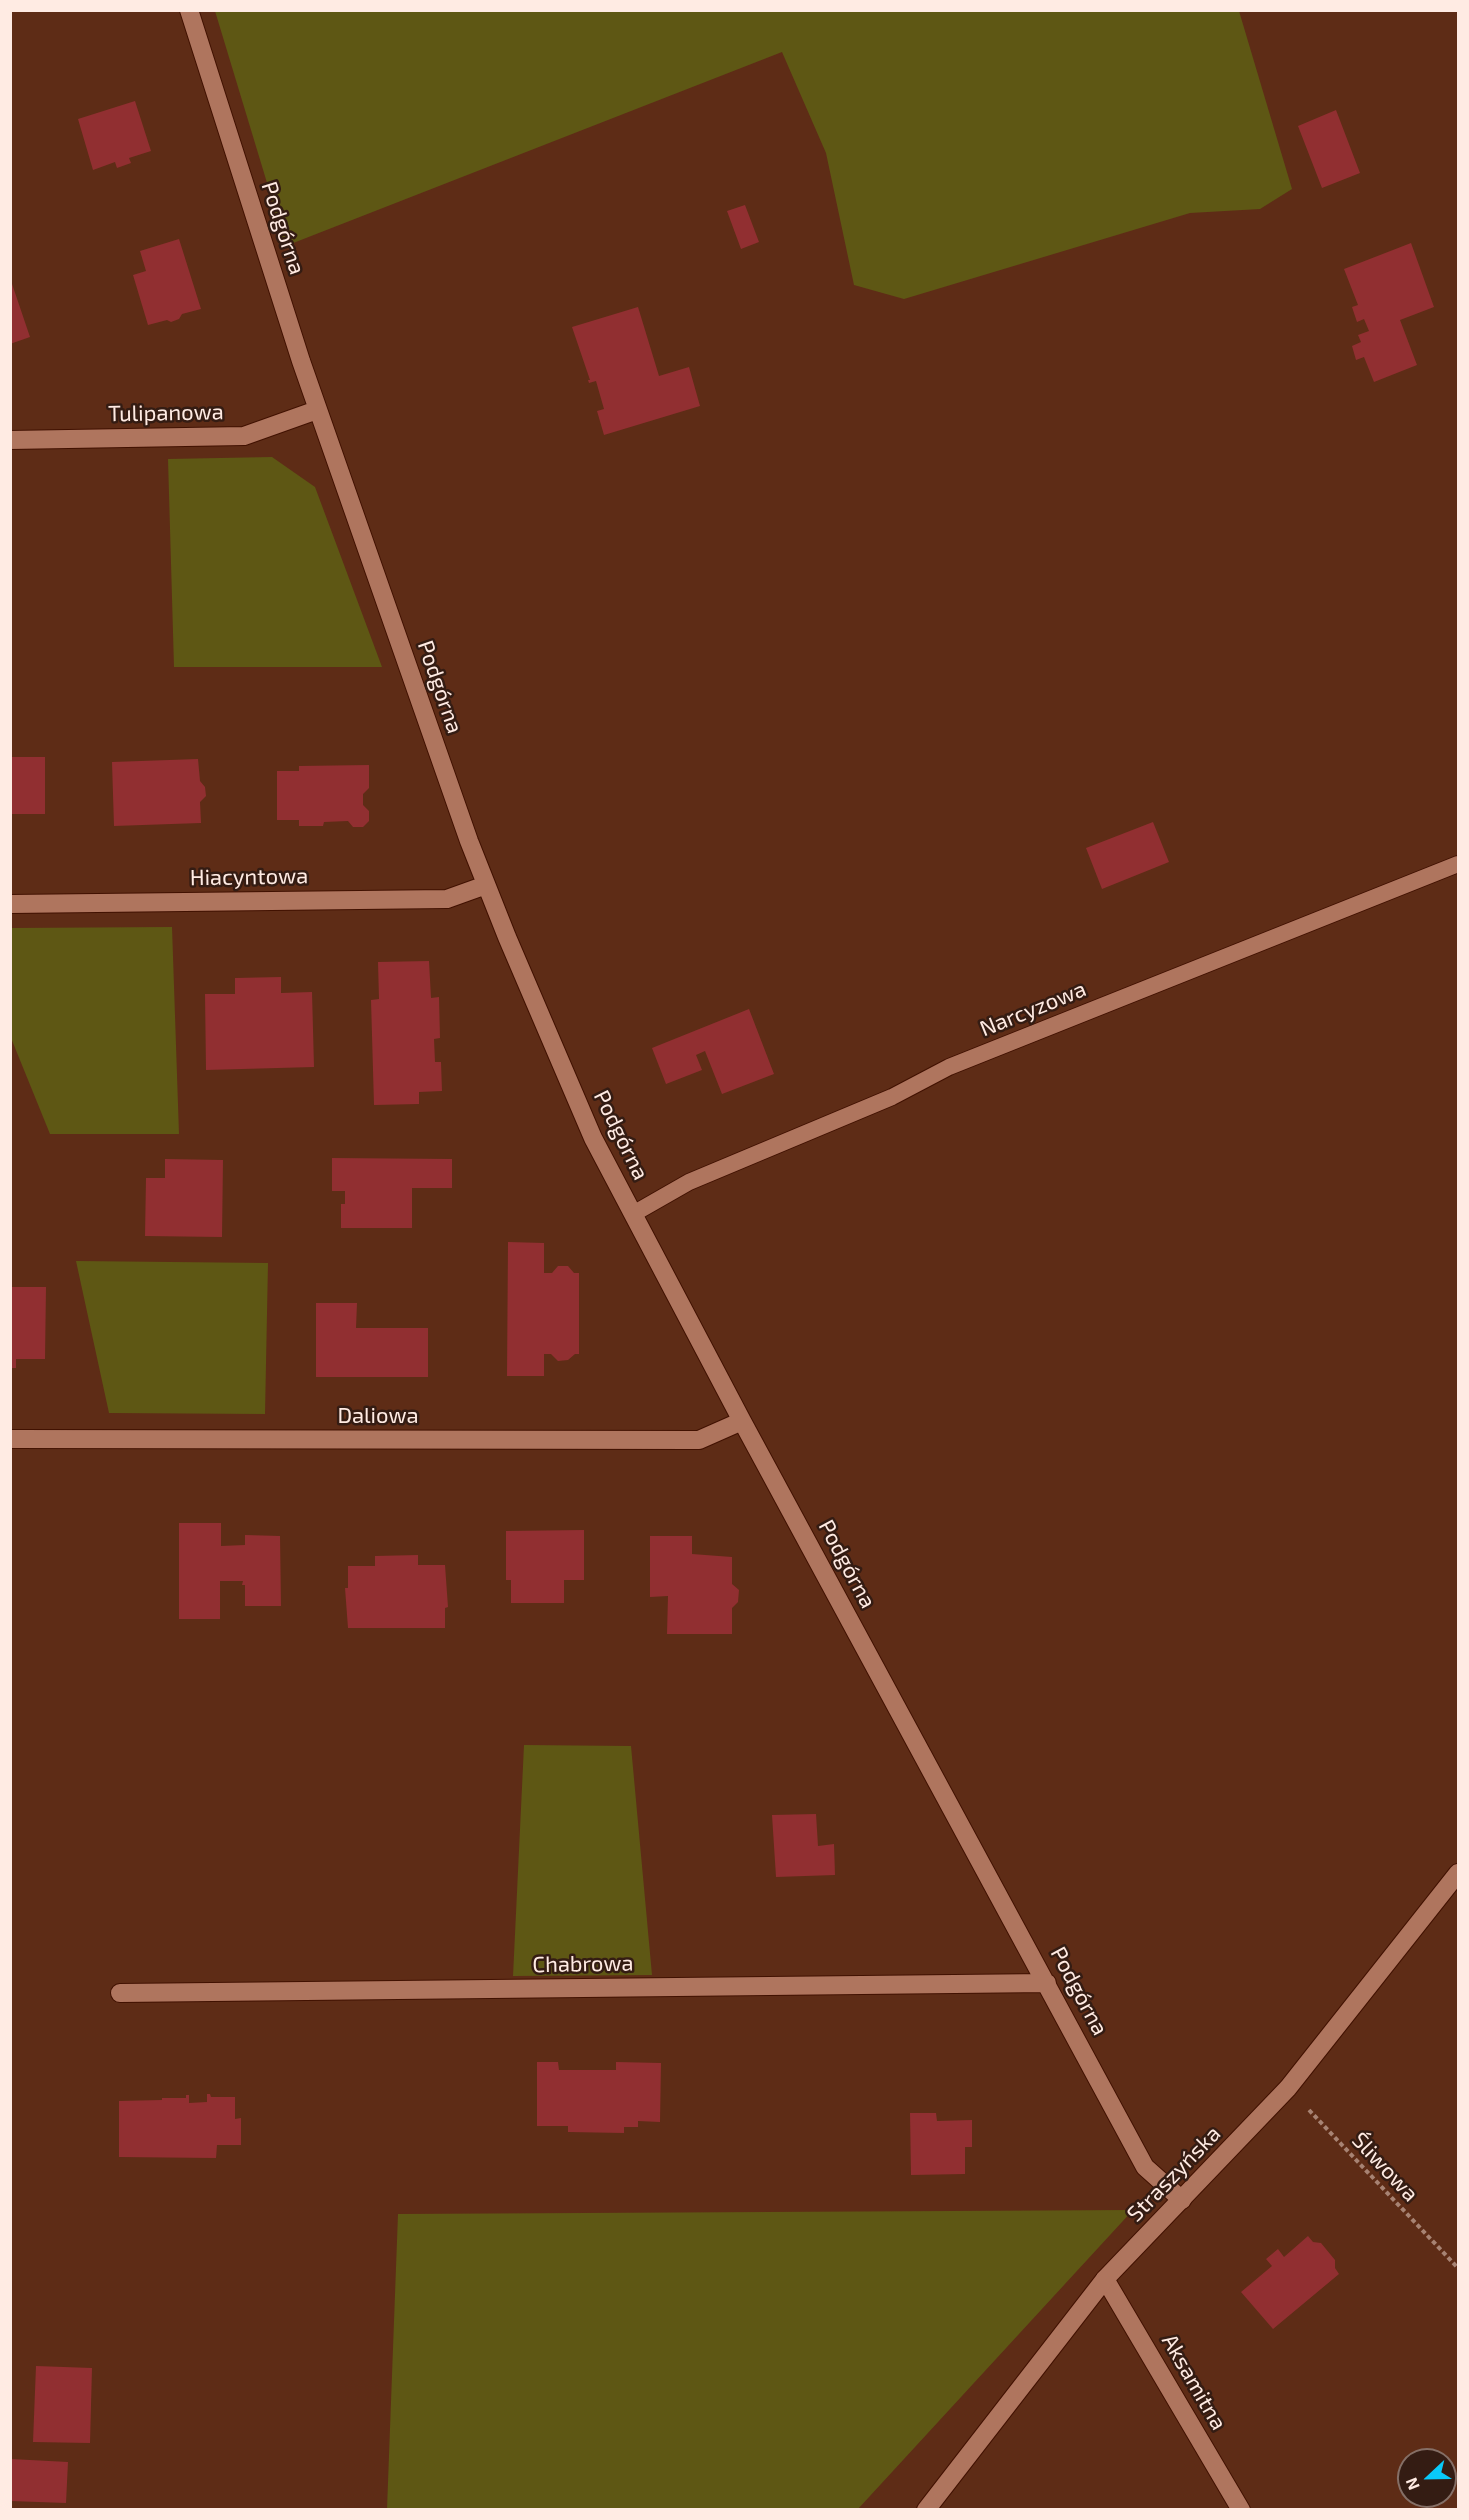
<!DOCTYPE html>
<meta charset="utf-8">
<style>
body{margin:0}
#map{position:relative;width:1469px;height:2520px;overflow:hidden;background:#5e2c16;font-family:"Exo 2",sans-serif}
canvas{display:block}
.frame{position:absolute;inset:0;border:12px solid #ffebe3;pointer-events:none}
.north{position:absolute;left:1397px;top:2448px;width:60px;height:60px;box-sizing:border-box;background:#341c13;border:2px solid #856f66;border-radius:50%;rotate:248deg;font-size:16px;font-weight:700;line-height:24px;text-align:center;color:#ffebe3}
.north::after{content:'';display:block;margin:auto;width:21px;height:27px;background:#09cafa;clip-path:polygon(50% 0,100% 100%,50% 72%,0 100%)}
</style>
<div id="map">
<canvas width="1469" height="2520"></canvas>
<div class="frame"></div>
<div class="north">N</div>
</div>
<script>
const context = document.querySelector('canvas').getContext('2d');
context.lineJoin = 'round';
function paint(path, color) { context.fillStyle = color; context.fill(path, 'evenodd'); }
const shape = rows => new Path2D(rows.map(r => 'M' + r).join(''));
function strokePath(path, color, width, dash) { context.strokeStyle = color; context.lineWidth = width; context.lineCap = dash ? 'butt' : 'round'; context.setLineDash(dash || []); context.stroke(path); }
function write(font, color, halo, rows, align = 'center') {
  context.font = font + ' "Exo 2",sans-serif'; context.lineWidth = 5; context.setLineDash([]); context.textBaseline = 'middle'; context.strokeStyle = halo; context.fillStyle = color; for (const [text, x, y, turn = 0] of rows) {
    context.save(); context.translate(x, y); context.rotate((+turn || 0) * Math.PI / 180); context.textAlign = isNaN(turn) ? turn : align; if (halo) context.strokeText(text, 0, 0); context.fillText(text, 0, 0); context.restore();
  }
}
paint(shape([
 [215,11,1239,11,1292,189,1260,209,1190,213,904,299,854,285,826,153,782,52,283,247,271,196],
 [272,457,315,487,382,667,174,667,168,459],
 [172,927,179,1134,50,1134,11,1038,11,928],
 [76,1261,268,1263,265,1414,109,1413],
 [524,1745,631,1746,652,1975,513,1976],
 [1133,2210,858,2509,387,2509,398,2214]
]), '#5e5714');
paint(shape([
 [135,101,151,151,129,158,131,163,117,168,115,162,93,170,78,119],
 [1336,110,1360,173,1322,188,1298,126],
 [745,205,759,242,741,249,727,211],
 [179,239,201,309,182,314,179,319,171,322,167,320,148,325,133,275,146,271,140,251],
 [1411,243,1434,307,1400,320,1417,365,1374,382,1364,357,1356,360,1352,346,1361,342,1358,335,1369,331,1364,319,1357,322,1352,307,1358,305,1344,269],
 [10,278,30,337,10,344],
 [638,307,659,376,689,367,700,406,604,435,597,411,604,409,596,381,589,383,588,380,590,380,572,327],
 [10,757,45,757,45,814,10,814],
 [198,759,200,781,205,787,206,796,200,802,201,823,114,826,112,762],
 [369,765,369,788,363,794,363,805,369,811,369,821,363,827,353,827,348,821,324,822,323,826,299,826,299,820,277,820,277,771,299,771,299,766],
 [1153,822,1169,862,1102,889,1086,848],
 [429,961,431,998,439,997,440,1038,434,1039,435,1062,441,1062,442,1091,419,1092,419,1104,374,1105,371,1000,379,999,378,962],
 [281,977,281,993,312,992,314,1067,206,1070,205,994,235,994,235,978],
 [749,1009,774,1074,722,1094,705,1051,696,1055,702,1070,666,1084,652,1048],
 [332,1158,452,1159,452,1188,412,1188,412,1228,341,1228,341,1204,345,1204,345,1191,332,1191],
 [165,1159,223,1160,222,1237,145,1236,146,1178,165,1178],
 [508,1242,544,1243,544,1273,552,1273,558,1266,568,1266,574,1273,579,1273,579,1354,575,1354,568,1360,558,1361,551,1354,544,1354,544,1376,507,1376],
 [10,1287,46,1287,45,1359,16,1359,16,1368,10,1368],
 [316,1303,357,1303,356,1328,428,1328,428,1377,316,1377],
 [179,1523,221,1523,221,1546,245,1545,245,1535,280,1536,281,1606,245,1606,245,1585,242,1585,243,1581,220,1581,220,1619,179,1619],
 [584,1530,584,1580,564,1580,564,1603,511,1603,511,1580,506,1580,506,1531],
 [650,1536,692,1536,692,1554,732,1557,732,1584,739,1590,738,1602,732,1608,732,1634,667,1634,668,1596,650,1597],
 [418,1555,418,1565,445,1565,448,1607,445,1608,445,1628,348,1628,345,1588,348,1588,348,1566,375,1566,375,1556],
 [816,1814,818,1846,834,1844,835,1875,776,1877,772,1815],
 [537,2062,558,2062,559,2070,616,2070,616,2062,661,2063,660,2122,638,2121,638,2127,624,2127,624,2133,568,2132,568,2126,537,2126],
 [207,2094,210,2094,211,2097,235,2097,235,2119,241,2118,241,2145,217,2145,216,2158,119,2157,119,2101,162,2100,162,2098,186,2098,186,2095,189,2095,189,2103,207,2102],
 [910,2113,936,2113,937,2121,972,2120,972,2147,965,2147,965,2174,911,2175],
 [1308,2236,1313,2242,1321,2243,1335,2260,1335,2268,1339,2274,1273,2329,1241,2292,1272,2266,1266,2259,1278,2249,1284,2257],
 [36,2366,92,2368,90,2443,33,2442],
 [11,2459,68,2462,66,2503,10,2501]
]), '#912f31');
const service = shape([
 [633,1214,689,1182,892,1097,949,1067,1458,864]
]);
const minor = shape([
 [189,10,301,361,469,841,507,937,593,1138,742,1421,1145,2167,1182,2200],
 [10,440,244,436,317,410],
 [10,904,447,899,486,885],
 [10,1439,699,1440,742,1421],
 [120,1993,1047,1983],
 [1105,2279,1241,2510]
]);
const tertiary = shape([
 [926,2510,1105,2279,1288,2088,1458,1873]
]);
strokePath(service, '#411100', 18);
strokePath(minor, '#411100', 20);
strokePath(tertiary, '#411100', 20);
strokePath(shape([
 [1309,2110,1458,2268]
]), '#a78373', 4, [4.5, 3]);
strokePath(service, '#af755e', 16);
strokePath(minor, '#af755e', 18);
strokePath(tertiary, '#af755e', 18);
write('22px', '#ffebe3', '#341c13', [
 ["Podgórna",283,228,72],
 ["Tulipanowa",166,413,-1],
 ["Podgórna",440,687,71],
 ["Hiacyntowa",249,877,-1],
 ["Narcyzowa",1033,1009,-22],
 ["Podgórna",621,1135,64],
 ["Daliowa",378,1416],
 ["Podgórna",847,1564,62],
 ["Chabrowa",583,1964,-1],
 ["Podgórna",1079,1991,62],
 ["Śliwowa",1385,2167,47],
 ["Straszyńska",1174,2174,-46],
 ["Aksamitna",1194,2382,60]
]);
</script>
